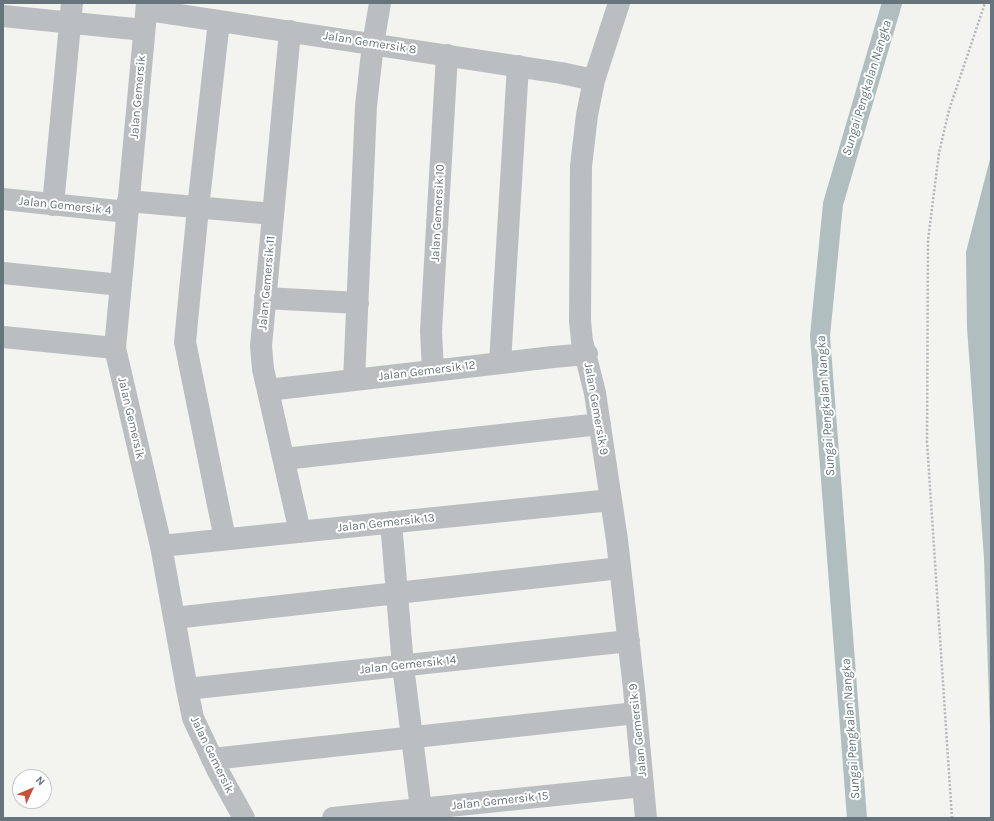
<!DOCTYPE html>
<style>
body{margin:0}
#map{position:relative;width:994px;height:821px;overflow:hidden;background:#f3f3f0;font-family:Karla,sans-serif}
canvas{display:block}
.frame{position:absolute;inset:0;border:4px solid #66747d;pointer-events:none}
.north{position:absolute;left:12px;top:769px;width:40px;height:40px;box-sizing:border-box;background:#fff;border:1px solid #c2c7cb;border-radius:50%;rotate:46deg;font-size:11px;font-weight:700;line-height:16px;text-align:center;color:#66747d}
.north::after{content:'';display:block;margin:auto;width:14px;height:18px;background:#cd4e36;clip-path:polygon(50% 0,100% 100%,50% 72%,0 100%)}
</style>
<div id="map">
<canvas width="994" height="821"></canvas>
<div class="frame"></div>
<div class="north">N</div>
</div>
<script>
const context = document.querySelector('canvas').getContext('2d');
context.lineJoin = 'round';
function paint(path, color) { context.fillStyle = color; context.fill(path, 'evenodd'); }
const shape = rows => new Path2D(rows.map(r => 'M' + r).join(''));
function strokePath(path, color, width, dash) { context.strokeStyle = color; context.lineWidth = width; context.lineCap = dash ? 'butt' : 'round'; context.setLineDash(dash || []); context.stroke(path); }
function write(font, color, halo, rows, align = 'center') {
  context.font = font + ' Karla,sans-serif'; context.lineWidth = 4; context.setLineDash([]); context.textBaseline = 'middle'; context.strokeStyle = halo; context.fillStyle = color; for (const [text, x, y, turn = 0] of rows) {
    context.save(); context.translate(x, y); context.rotate((+turn || 0) * Math.PI / 180); context.textAlign = isNaN(turn) ? turn : align; if (halo) context.strokeText(text, 0, 0); context.fillText(text, 0, 0); context.restore();
  }
}
paint(shape([
 [991,155,991,754,984,558,967,328,966,252]
]), '#b1bec0');
strokePath(shape([
 [857,818,820,336,833,204,892,3]
]), '#b1bec0', 20);
strokePath(shape([
 [952,818,927,442,928,240,939,153,949,110,985,3]
]), '#b4b7b9', 2.5, [2, 2]);
strokePath(shape([
 [147,3,115,348,161,546,187,689,193,718,218,771,244,818],
 [619,3,594,80,587,115,581,166,580,321,582,341,595,393,617,540,634,689,646,818],
 [147,10,561,73,594,80],
 [3,16,144,30],
 [219,21,198,208,185,342,225,539],
 [290,31,261,346,263,369,300,532],
 [3,199,127,212],
 [128,201,273,214],
 [53,205,72,3],
 [3,273,121,285],
 [265,298,358,303],
 [3,337,115,348],
 [500,363,518,66],
 [433,371,431,331,447,55],
 [354,380,366,106,373,44,380,3],
 [268,390,553,357,587,354],
 [284,459,600,424],
 [391,522,403,666,421,809],
 [161,546,611,500],
 [174,618,620,568],
 [187,689,629,641],
 [212,759,636,713],
 [333,818,643,786]
]), '#babec1', 22);
write('12px', '#66747d', '#fff', [
 ["Jalan Gemersik 8",370,43,9],
 ["Jalan Gemersik",138,97,-85],
 ["Jalan Gemersik 4",65,206,6],
 ["Jalan Gemersik 10",438,213,-87],
 ["Jalan Gemersik 11",267,283,-85],
 ["Jalan Gemersik 12",427,371,-7],
 ["Jalan Gemersik 9",596,409,80],
 ["Jalan Gemersik",131,418,77],
 ["Jalan Gemersik 13",386,523,-6],
 ["Jalan Gemersik 14",408,665,-6],
 ["Jalan Gemersik 9",638,730,-96],
 ["Jalan Gemersik",212,755,64],
 ["Jalan Gemersik 15",500,801,-6]
]);
write('italic 13px', '#62767b', '#fff', [
 ["Sungai Pengkalan Nangka",867,88,-73],
 ["Sungai Pengkalan Nangka",826,406,-94],
 ["Sungai Pengkalan Nangka",851,729,-94]
]);
</script>
